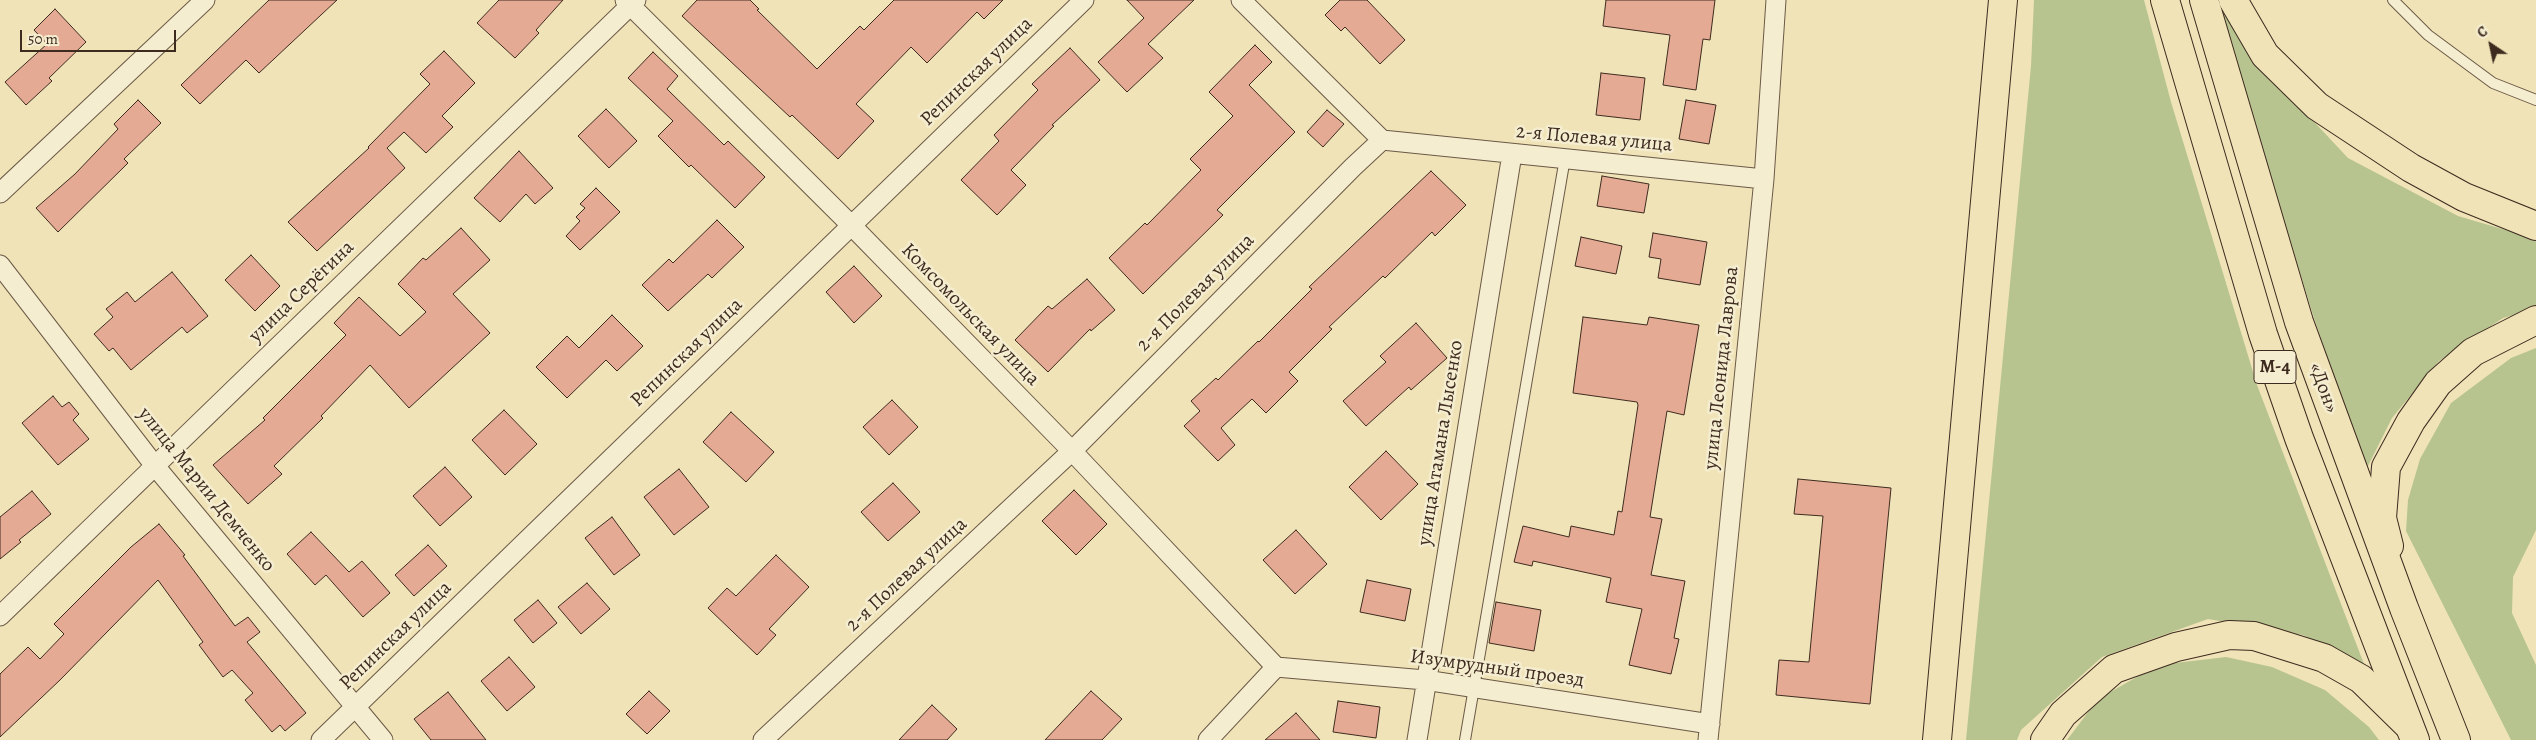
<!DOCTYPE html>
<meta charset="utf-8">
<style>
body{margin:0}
#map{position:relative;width:2536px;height:740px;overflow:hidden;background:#f0e3b7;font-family:Alegreya,serif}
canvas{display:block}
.north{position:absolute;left:2466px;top:20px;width:50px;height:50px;-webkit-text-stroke:4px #f5edd0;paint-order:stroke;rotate:326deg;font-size:14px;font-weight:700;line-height:20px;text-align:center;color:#3e2b20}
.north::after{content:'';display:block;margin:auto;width:18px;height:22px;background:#3e2b20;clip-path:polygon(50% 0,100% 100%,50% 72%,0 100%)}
.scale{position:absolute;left:20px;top:30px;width:156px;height:22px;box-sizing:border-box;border:2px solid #3e2b20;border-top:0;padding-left:6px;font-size:15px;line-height:18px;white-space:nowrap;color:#3e2b20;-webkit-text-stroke:4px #f5edd0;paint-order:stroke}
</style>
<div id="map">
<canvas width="2536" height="740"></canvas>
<div class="north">С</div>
<div class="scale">50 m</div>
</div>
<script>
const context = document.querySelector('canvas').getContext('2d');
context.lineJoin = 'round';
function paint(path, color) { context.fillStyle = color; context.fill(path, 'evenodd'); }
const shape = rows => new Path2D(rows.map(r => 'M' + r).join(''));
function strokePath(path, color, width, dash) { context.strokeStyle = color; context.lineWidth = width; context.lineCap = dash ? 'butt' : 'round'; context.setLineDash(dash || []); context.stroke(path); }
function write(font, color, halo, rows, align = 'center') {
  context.font = font + ' Alegreya,serif'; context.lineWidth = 5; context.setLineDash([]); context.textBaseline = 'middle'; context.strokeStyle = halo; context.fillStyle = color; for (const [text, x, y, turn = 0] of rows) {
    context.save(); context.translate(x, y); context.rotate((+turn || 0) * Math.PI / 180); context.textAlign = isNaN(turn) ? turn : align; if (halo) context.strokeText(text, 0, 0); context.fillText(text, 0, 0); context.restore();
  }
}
paint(shape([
 [2034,0,2144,0,2171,102,2257,385,2364,664,2303,635,2208,619,2102,657,2021,730,2017,740,1966,740,2031,66],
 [2216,0,2222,0,2256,60,2348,158,2458,216,2536,239,2536,309,2503,318,2439,361,2392,418,2366,470,2313,315],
 [2536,348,2536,530,2513,577,2512,613,2536,665,2536,740,2511,740,2406,531,2408,500,2420,459,2451,403,2511,358],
 [2226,657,2272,667,2325,690,2369,727,2379,740,2067,740,2098,699,2158,665]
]), '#b7c490');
const building = shape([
 [269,0,337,0,259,73,246,60,200,104,181,85,269,0],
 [499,0,563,0,536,30,539,33,515,58,477,23,499,0],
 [697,0,750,0,759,9,757,10,817,69,860,26,864,30,894,0,1003,0,984,19,977,12,927,63,911,47,856,104,874,121,838,159,792,115,790,117,682,16,697,0],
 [1127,0,1194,0,1148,44,1163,58,1127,92,1098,62,1144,18,1127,0],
 [1340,0,1367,0,1405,40,1380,64,1345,27,1341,31,1325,15,1340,0],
 [1606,0,1715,0,1710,40,1703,39,1696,90,1663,85,1670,35,1603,26,1606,0],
 [55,9,86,42,49,78,52,81,26,105,5,82,47,44,34,30,55,9],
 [1255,45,1272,62,1249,85,1295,132,1217,210,1223,215,1143,294,1109,258,1145,223,1147,225,1201,170,1190,159,1233,116,1209,92,1255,45],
 [1070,48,1100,80,1052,125,1054,126,1011,170,1026,185,997,215,961,180,999,141,994,135,1038,90,1032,84,1070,48],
 [444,51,475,83,442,116,453,127,426,153,404,132,387,148,405,168,317,251,288,222,369,148,368,147,430,84,420,74,444,51],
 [653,52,678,76,667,89,724,145,728,141,765,177,735,208,691,165,689,167,658,136,673,121,628,78,653,52],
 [1601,73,1645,78,1640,120,1596,115,1601,73],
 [138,100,161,123,124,159,128,163,58,232,36,208,75,174,118,129,114,124,138,100],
 [1686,100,1716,105,1709,144,1679,139,1686,100],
 [606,109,637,141,609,168,578,136,606,109],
 [1327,110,1344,124,1323,147,1307,132,1327,110],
 [519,151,553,188,535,204,526,194,500,222,474,198,519,151],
 [1431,171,1466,205,1435,236,1432,232,1385,278,1383,276,1329,327,1332,329,1289,372,1298,381,1266,413,1252,399,1221,428,1235,445,1218,461,1184,426,1200,411,1191,401,1216,378,1218,380,1258,341,1259,342,1312,289,1309,287,1431,171],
 [1602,176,1649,184,1644,213,1597,206,1602,176],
 [596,188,620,212,580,250,566,236,580,221,576,217,585,208,580,204,596,188],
 [717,220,744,247,712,278,708,274,668,311,642,285,669,259,673,263,717,220],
 [461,228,490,260,453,294,490,333,409,408,370,365,321,416,323,418,274,466,282,474,248,504,213,465,265,420,263,418,346,335,334,323,359,297,400,336,426,312,398,284,423,258,426,260,461,228],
 [1653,233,1707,242,1700,285,1658,278,1661,259,1649,257,1653,233],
 [1581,237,1622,246,1616,274,1575,266,1581,237],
 [251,255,280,286,255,311,225,280,251,255],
 [854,266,882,296,854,323,826,292,854,266],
 [172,272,208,316,187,333,182,327,131,370,113,348,109,351,94,334,113,317,106,309,127,292,135,302,172,272],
 [1087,279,1115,310,1091,331,1090,329,1048,372,1015,340,1048,306,1052,309,1087,279],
 [612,315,643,346,617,371,606,360,567,398,536,367,567,336,579,348,612,315],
 [1583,317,1647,325,1649,317,1699,325,1684,415,1667,411,1650,517,1662,519,1651,575,1685,581,1674,638,1679,639,1671,674,1629,665,1642,609,1606,602,1611,578,1533,561,1532,566,1514,562,1523,526,1569,537,1571,526,1614,535,1618,511,1622,512,1638,405,1637,402,1573,393,1583,317],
 [1416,323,1447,358,1411,390,1409,387,1366,426,1343,401,1386,362,1380,356,1416,323],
 [53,396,62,407,69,402,79,414,73,420,89,439,58,465,22,423,53,396],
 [892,400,918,427,889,455,863,427,892,400],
 [504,410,537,444,505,475,472,440,504,410],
 [731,412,774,452,746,482,703,442,731,412],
 [1386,451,1418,484,1381,520,1349,487,1386,451],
 [445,467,472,497,440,526,413,496,445,467],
 [679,469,709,507,674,535,644,497,679,469],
 [1798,479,1891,488,1870,704,1776,695,1779,660,1809,662,1823,516,1794,514,1798,479],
 [893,483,920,512,888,541,861,512,893,483],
 [1074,490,1107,524,1076,555,1042,521,1074,490],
 [32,491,51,514,19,540,21,542,0,559,0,517,32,491],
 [612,517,640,555,614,575,585,538,612,517],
 [159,524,185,555,183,556,235,626,248,617,260,632,247,642,306,713,285,731,280,725,272,732,245,700,253,693,232,670,223,677,199,645,203,642,158,580,60,680,0,737,0,674,28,647,40,659,64,634,54,624,131,547,159,524],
 [1296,530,1327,564,1295,594,1263,560,1296,530],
 [311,532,349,572,362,561,390,593,363,617,326,575,315,585,287,554,311,532],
 [428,545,447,566,414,596,395,575,428,545],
 [776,555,809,587,769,629,776,635,757,655,708,608,727,588,736,596,776,555],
 [1367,580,1411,589,1405,621,1360,612,1367,580],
 [587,583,610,609,581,634,558,607,587,583],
 [538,600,557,623,533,643,514,620,538,600],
 [1496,602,1541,610,1534,651,1489,643,1496,602],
 [509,657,535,687,507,711,481,681,509,657],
 [649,691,670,711,647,734,626,714,649,691],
 [1091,691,1122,719,1102,740,1045,740,1091,691],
 [448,692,486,740,431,740,414,719,448,692],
 [1338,701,1380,707,1376,738,1333,732,1338,701],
 [932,705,957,729,947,740,899,740,932,705],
 [1296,713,1320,740,1265,740,1296,713]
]);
paint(building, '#e5aa93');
strokePath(building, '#3e2b20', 1);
const service = shape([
 [2393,0,2428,35,2493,83,2536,100],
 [1465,740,1565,158]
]);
const minor = shape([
 [625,0,851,225,1072,451,1276,667],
 [1241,0,1382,140],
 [0,193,205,0],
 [0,265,155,466,383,740],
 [0,616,636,0],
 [1276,667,1425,680,1710,724],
 [321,740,1084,0],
 [763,740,1072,451,1353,167,1382,140,1764,179],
 [1208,740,1276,667],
 [1417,740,1512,154],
 [1708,740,1764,179,1776,0]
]);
const primary = shape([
 [2233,0,2265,55,2317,106,2411,168,2464,197,2536,226],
 [2389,546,2382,518,2386,467,2411,421,2438,383,2473,352,2536,320],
 [1937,740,2003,0],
 [2045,740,2063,714,2114,669,2176,647,2229,635,2254,636,2324,658,2361,679,2409,726]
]);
const trunk = shape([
 [2165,0,2263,334,2299,438,2415,740],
 [2204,0,2299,322,2404,608,2456,740]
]);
strokePath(service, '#6a5946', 12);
strokePath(minor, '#6a5946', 21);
strokePath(primary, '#3e2b20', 30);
strokePath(trunk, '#3e2b20', 30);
strokePath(service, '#f5edd0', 10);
strokePath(minor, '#f5edd0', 19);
strokePath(primary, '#f0e3b7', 28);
strokePath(trunk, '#f0e3b7', 28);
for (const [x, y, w] of [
 [2275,367,42]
]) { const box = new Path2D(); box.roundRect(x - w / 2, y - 16.5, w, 33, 4); context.fillStyle = '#f5edd0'; context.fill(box); strokePath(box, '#3e2b20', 1); }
write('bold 19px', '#3e2b20', null, [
 ["М-4",2275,367]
]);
write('20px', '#3e2b20', '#f5edd0', [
 ["Репинская улица",977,72,-44],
 ["2-я Полевая улица",1594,139,5],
 ["улица Серёгина",302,292,-44],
 ["2-я Полевая улица",1196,293,-45],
 ["Комсомольская улица",970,315,46],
 ["Репинская улица",687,353,-44],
 ["улица Леонида Лаврова",1722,368,-84],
 ["«Дон»",2323,388,70],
 ["улица Атамана Лысенко",1441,443,-81],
 ["улица Марии Демченко",206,490,51],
 ["2-я Полевая улица",907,575,-43],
 ["Репинская улица",396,636,-44],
 ["Изумрудный проезд",1497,669,8]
]);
</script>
